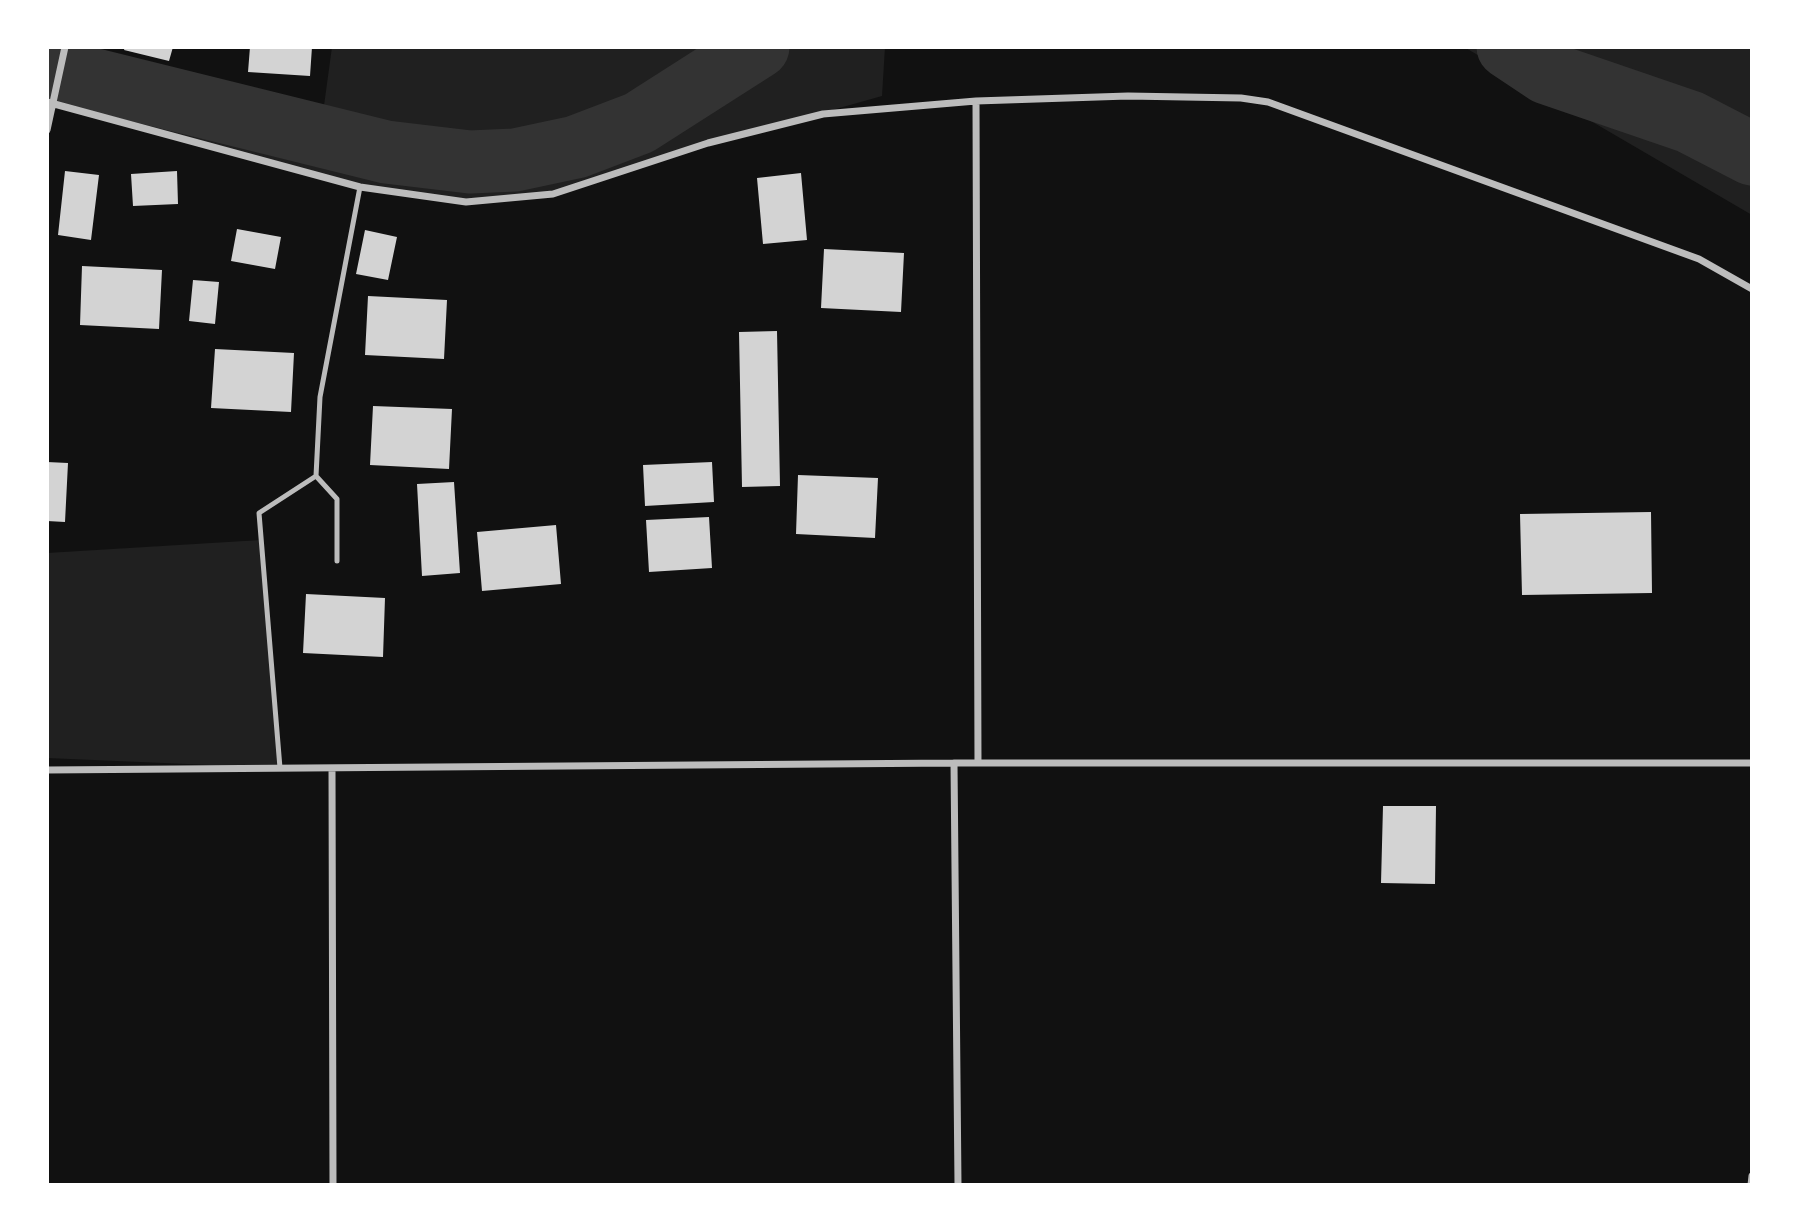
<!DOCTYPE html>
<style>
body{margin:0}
#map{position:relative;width:1799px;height:1232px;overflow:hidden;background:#111;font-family:"Archivo Narrow",sans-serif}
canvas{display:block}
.frame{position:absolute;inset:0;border:49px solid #fff;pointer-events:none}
</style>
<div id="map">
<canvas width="1799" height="1232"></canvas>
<div class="frame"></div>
</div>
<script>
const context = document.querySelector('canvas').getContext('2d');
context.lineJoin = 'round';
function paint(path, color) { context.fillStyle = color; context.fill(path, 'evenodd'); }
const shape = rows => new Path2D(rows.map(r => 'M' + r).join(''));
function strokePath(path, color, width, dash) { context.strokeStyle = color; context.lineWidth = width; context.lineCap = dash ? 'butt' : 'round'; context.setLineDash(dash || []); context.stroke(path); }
paint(shape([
 [65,47,76,47,323,113,332,47,885,47,882,96,658,159,553,194,452,200,372,189,53,104],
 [1464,47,1752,47,1752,215],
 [261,540,280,768,47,758,47,553]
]), '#202020');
strokePath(shape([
 [1508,47,1547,73,1690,122,1752,154],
 [47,68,386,152,470,162,515,160,576,147,639,123,758,47]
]), '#333', 63);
paint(shape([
 [125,47,173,47,169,61,124,50],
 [250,47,312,47,310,76,248,72],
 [65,171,99,175,91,240,58,235],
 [177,171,178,204,133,206,131,174],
 [801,173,807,240,763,244,757,178],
 [237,229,281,237,275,269,231,261],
 [365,230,397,237,388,280,356,274],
 [824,249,904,253,901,312,821,308],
 [82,266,162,270,159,329,80,325],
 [193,280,219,282,215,324,189,321],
 [368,296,447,300,444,359,365,355],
 [777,331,780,486,742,487,739,332],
 [215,349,294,353,291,412,211,408],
 [373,406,452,409,449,469,370,465],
 [47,462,68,463,65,522,47,521],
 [712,462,714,502,645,506,643,465],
 [798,475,878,478,875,538,796,534],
 [454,482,460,573,422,576,417,484],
 [1651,512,1652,593,1522,595,1520,514],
 [709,517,712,568,649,572,646,520],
 [556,525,561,584,482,591,477,532],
 [306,594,385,598,383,657,303,653],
 [1383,806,1436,806,1435,884,1381,883]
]), '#d3d3d3');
strokePath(shape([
 [337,561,337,499,316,476,320,397,360,187],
 [280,768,259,513,316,476]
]), '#bcbcbc', 5);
strokePath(shape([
 [976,101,978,763],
 [47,102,360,187,466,202,553,194,708,143,823,114,976,101,1128,96,1241,98,1268,102,1699,259,1752,289],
 [47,130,65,47],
 [954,763,958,1185],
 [332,768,333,1185],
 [47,770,954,763,1752,763],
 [1751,1185,1752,1176]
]), '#bcbcbc', 7);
</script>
